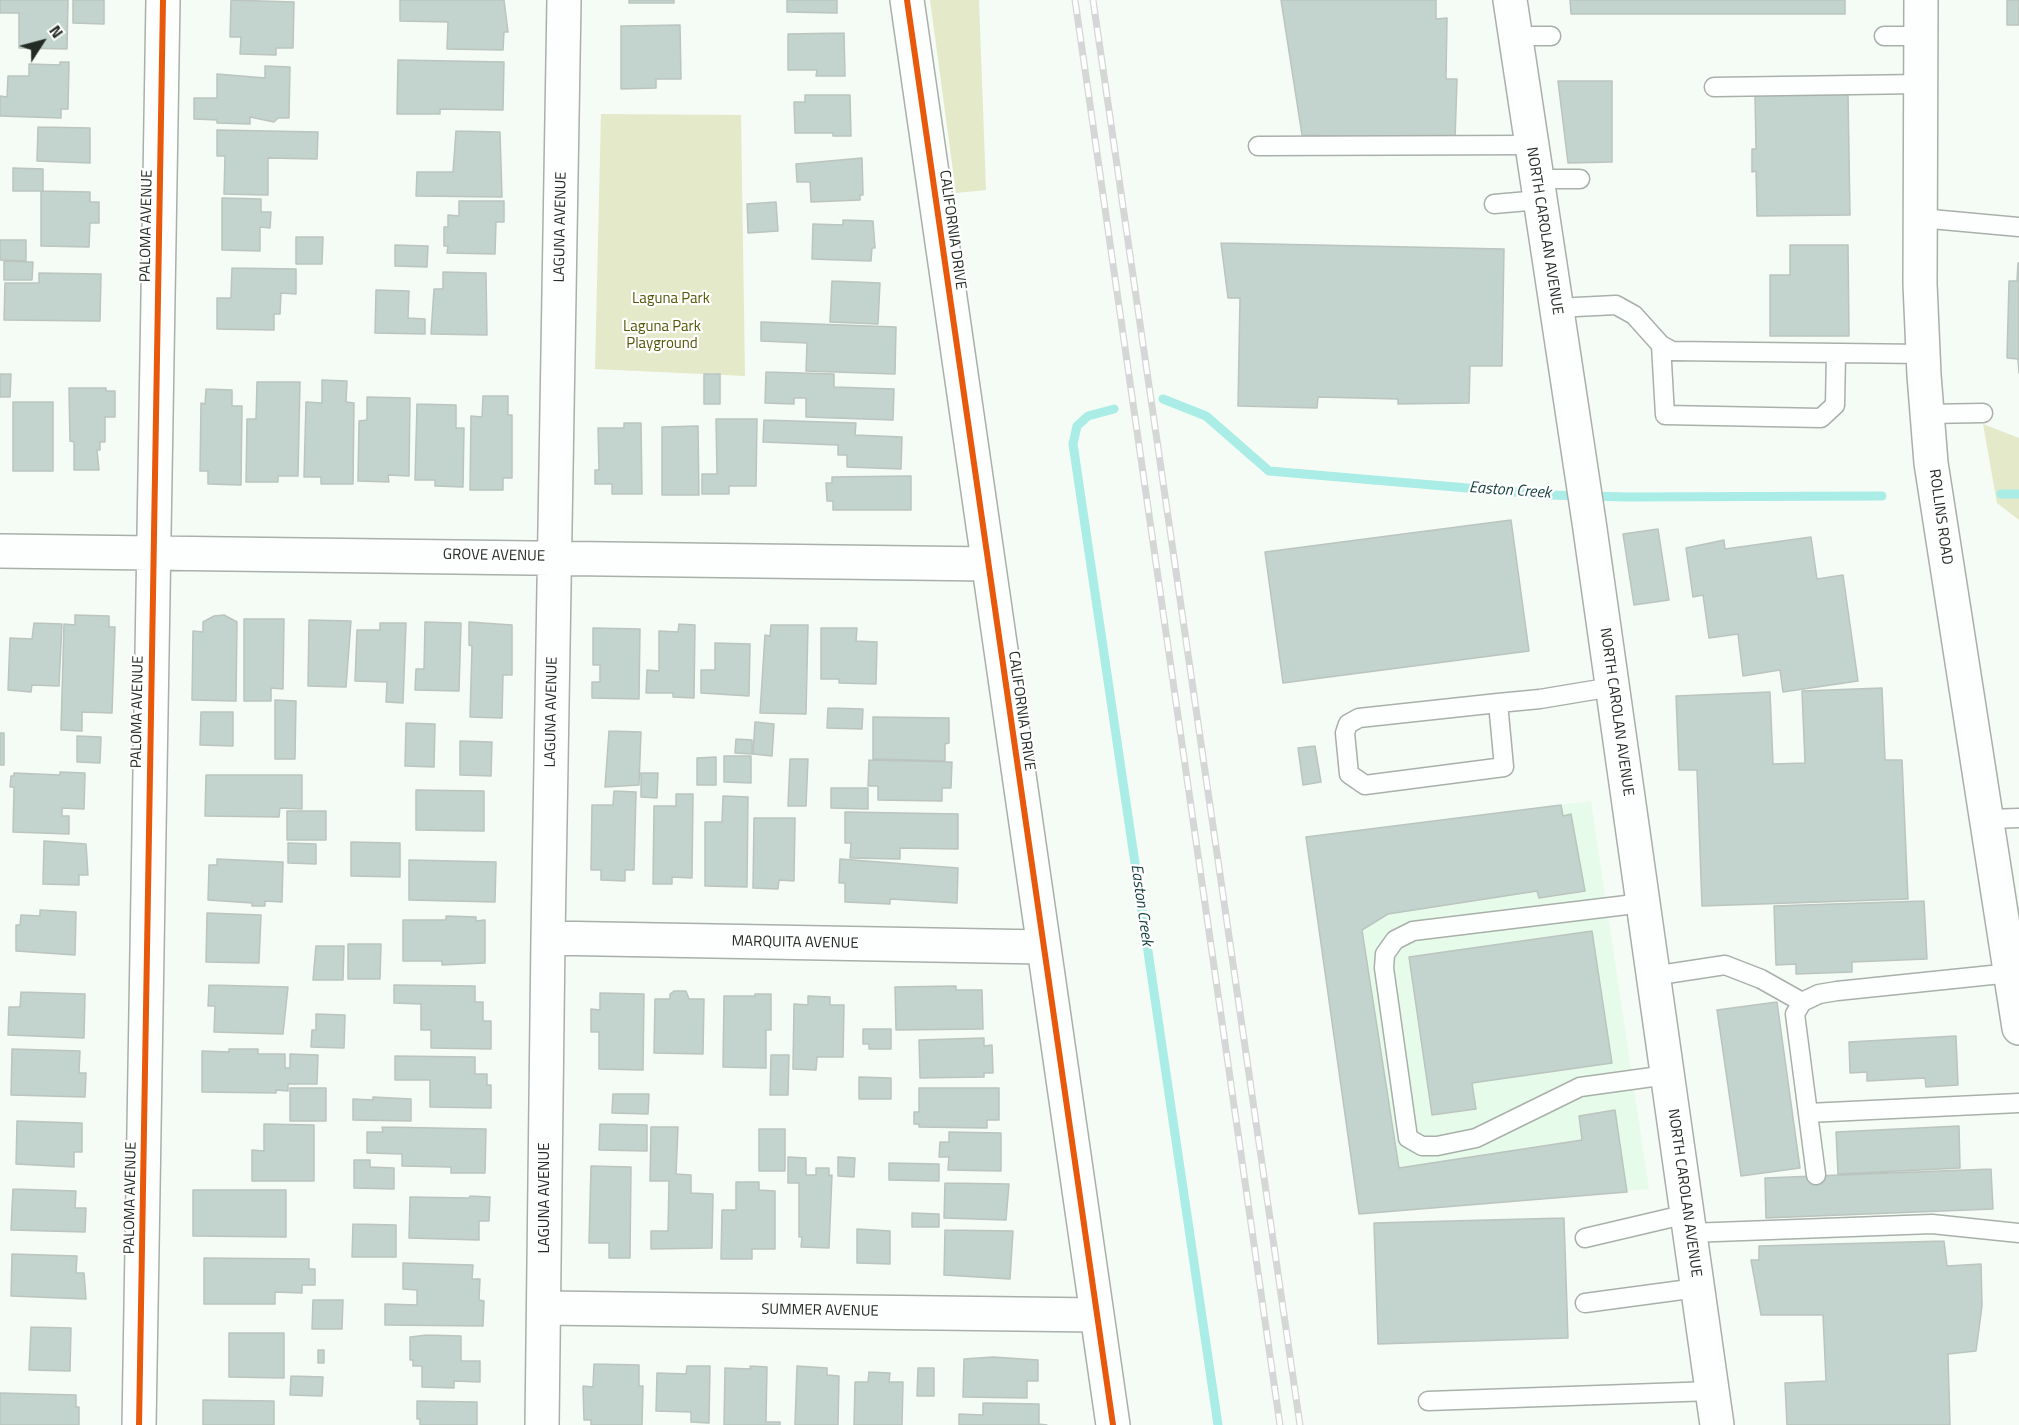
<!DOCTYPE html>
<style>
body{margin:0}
#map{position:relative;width:2019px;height:1425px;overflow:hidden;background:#f4fcf5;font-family:"Titillium Web",sans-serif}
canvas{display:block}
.north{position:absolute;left:12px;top:12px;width:60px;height:60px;-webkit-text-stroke:4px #fff;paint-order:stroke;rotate:54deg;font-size:16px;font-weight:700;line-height:24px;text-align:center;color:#222b24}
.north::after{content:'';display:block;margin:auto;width:21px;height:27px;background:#222b24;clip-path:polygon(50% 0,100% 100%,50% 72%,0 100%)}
</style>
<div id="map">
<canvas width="2019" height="1425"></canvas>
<div class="north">N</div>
</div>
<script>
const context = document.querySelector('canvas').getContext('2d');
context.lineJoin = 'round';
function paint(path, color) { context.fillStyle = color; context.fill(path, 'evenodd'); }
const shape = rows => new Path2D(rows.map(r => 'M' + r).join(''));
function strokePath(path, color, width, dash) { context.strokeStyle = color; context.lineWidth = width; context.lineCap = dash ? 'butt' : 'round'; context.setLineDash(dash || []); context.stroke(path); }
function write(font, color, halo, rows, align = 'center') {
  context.font = font + ' "Titillium Web",sans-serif'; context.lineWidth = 4.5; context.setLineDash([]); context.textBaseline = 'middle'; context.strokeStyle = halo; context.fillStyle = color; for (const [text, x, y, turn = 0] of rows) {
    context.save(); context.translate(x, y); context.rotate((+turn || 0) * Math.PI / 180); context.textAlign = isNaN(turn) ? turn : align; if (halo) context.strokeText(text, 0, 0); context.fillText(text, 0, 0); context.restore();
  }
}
paint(shape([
 [1591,801,1649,1189,1359,1214,1306,837]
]), '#e7fbeb');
paint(shape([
 [930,0,979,0,986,190,956,193],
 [601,114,741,115,745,376,595,369],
 [1983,424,2019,438,2019,520,1997,503]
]), '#e3e9c9');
strokePath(shape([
 [1163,399,1206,416,1269,471,1549,495,1627,497,1882,496],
 [1114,409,1088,416,1077,426,1073,444,1218,1425],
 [2001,494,2019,494]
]), '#aaece6', 9);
const building = shape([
 [0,0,68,0,67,49,19,48,19,13,0,13,0,0],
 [73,0,104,0,104,24,73,23,73,0],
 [231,0,294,2,293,48,276,48,276,55,240,54,241,37,230,37,231,0],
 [400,0,504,0,508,32,504,32,503,50,447,49,448,22,400,21,400,0],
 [629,0,674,0,674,3,629,3,629,0],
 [787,0,837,0,837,13,787,12,787,0],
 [1281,0,1436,0,1436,19,1447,18,1446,79,1457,79,1455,140,1302,135,1281,0],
 [1570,0,1845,0,1845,14,1571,14,1570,0],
 [2007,0,2019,0,2019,25,2007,25,2007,0],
 [680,25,681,79,656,79,656,88,621,89,621,26,680,25],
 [844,33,845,76,816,76,817,70,788,70,788,34,844,33],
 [398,60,504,62,503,110,440,109,440,114,397,114,398,60],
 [60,62,69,62,68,109,61,109,61,118,0,116,0,96,7,97,8,76,29,76,29,64,60,65,60,62],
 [265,66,290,67,289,118,278,118,274,122,250,117,250,124,217,123,217,120,194,119,194,98,217,98,217,74,265,78,265,66],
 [1558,81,1612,81,1612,162,1568,163,1558,81],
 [1848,94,1850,215,1757,216,1756,171,1752,172,1752,149,1756,149,1755,95,1848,94],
 [805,95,850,95,851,136,833,136,833,133,795,133,794,102,805,102,805,95],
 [38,127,90,128,90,163,37,161,38,127],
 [217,130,318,132,317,159,268,158,268,195,224,194,225,156,217,156,217,130],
 [456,131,500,132,502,197,416,196,417,172,453,172,456,131],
 [862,158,863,195,860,195,860,200,811,202,810,182,797,182,796,164,862,158],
 [13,168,43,169,43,191,13,191,13,168],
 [41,191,90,192,90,202,99,202,99,223,90,223,89,247,41,246,41,191],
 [222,198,261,199,261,212,271,212,270,228,260,227,260,251,222,250,222,198],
 [459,201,504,201,504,222,496,222,495,254,447,253,448,246,444,246,444,227,448,227,448,215,459,216,459,201],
 [776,202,778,231,748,233,747,204,776,202],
 [843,220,873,221,875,248,872,248,871,261,812,259,813,224,843,225,843,220],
 [296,237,323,237,322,264,296,264,296,237],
 [0,240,26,240,26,261,0,260,0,240],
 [1221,243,1504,249,1502,366,1470,366,1469,403,1398,404,1398,399,1318,397,1317,408,1238,406,1240,298,1228,298,1221,243],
 [395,245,428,246,427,267,395,266,395,245],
 [1790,245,1848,245,1849,336,1770,336,1770,275,1790,275,1790,245],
 [4,261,33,262,32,280,4,280,4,261],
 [2018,263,2019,263,2019,373,2018,359,2007,358,2009,281,2017,281,2018,263],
 [232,268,296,269,296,294,281,293,280,314,274,314,274,330,217,329,217,298,231,298,232,268],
 [443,272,486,273,487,335,431,334,434,289,443,289,443,272],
 [39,273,101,274,100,321,4,320,5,283,39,283,39,273],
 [832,281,880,283,878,324,830,322,832,281],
 [376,290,409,291,408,318,425,319,425,334,375,333,376,290],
 [761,322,896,327,895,374,806,371,807,343,761,341,761,322],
 [766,372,834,374,834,387,894,389,893,420,806,417,806,398,794,398,794,404,765,403,766,372],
 [0,374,11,374,10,397,0,397,0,374],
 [704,374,720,374,720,404,704,404,704,374],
 [322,380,347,381,346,402,354,403,353,484,321,484,321,477,304,477,306,402,322,403,322,380],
 [257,382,300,382,298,476,278,476,278,482,246,482,247,419,256,419,257,382],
 [69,388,106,388,106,391,115,391,115,417,105,417,105,442,100,442,100,450,97,450,99,470,74,470,74,442,70,441,69,388],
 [206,389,232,390,232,406,242,406,241,485,208,484,208,471,200,471,201,403,205,404,206,389],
 [483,396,508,396,508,415,512,415,512,478,503,478,503,490,470,490,471,416,482,417,483,396],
 [367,397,410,398,409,476,388,475,389,482,358,481,359,421,367,420,367,397],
 [13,402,53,402,53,471,13,471,13,402],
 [417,404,456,405,456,428,464,428,463,487,435,486,435,480,415,480,417,404],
 [716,419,757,419,756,486,729,486,729,494,702,494,702,474,717,474,716,419],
 [764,420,856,423,855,435,902,437,901,469,847,467,847,455,838,455,838,445,763,442,764,420],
 [624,423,641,423,642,494,612,494,612,484,595,484,595,470,599,470,598,428,624,428,624,423],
 [698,426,699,495,662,495,662,427,698,426],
 [911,476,911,510,833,510,833,501,827,501,826,483,832,483,832,477,911,476],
 [1511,520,1529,651,1283,683,1265,552,1511,520],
 [1658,529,1669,600,1634,605,1623,534,1658,529],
 [1811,537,1817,579,1843,575,1858,681,1783,692,1780,670,1743,676,1738,634,1709,638,1703,595,1693,597,1686,548,1724,540,1725,549,1811,537],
 [75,615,109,616,109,627,115,627,112,713,82,712,82,731,61,730,64,624,75,625,75,615],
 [224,615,237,622,236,701,192,700,193,631,203,632,203,622,214,616,224,615],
 [244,619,284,619,283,689,271,688,271,701,244,701,244,619],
 [309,620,351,621,346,687,308,686,309,620],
 [425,622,461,623,459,691,415,690,416,669,424,669,425,622],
 [469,622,512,625,512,675,503,675,502,718,470,717,472,646,469,645,469,622],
 [34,623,62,624,59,686,32,685,31,692,8,690,10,638,32,639,34,623],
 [380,623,406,623,403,703,386,702,387,682,355,681,357,630,380,630,380,623],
 [679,624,695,625,694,698,673,697,673,693,646,693,647,670,659,671,659,631,678,632,679,624],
 [771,625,808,625,806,714,760,713,765,635,770,636,771,625],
 [593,628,640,629,639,699,592,698,592,682,600,682,600,665,593,665,593,628],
 [821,628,857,628,856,641,877,642,876,684,839,683,839,679,821,679,821,628],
 [715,643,750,644,749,696,701,693,701,670,715,670,715,643],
 [1882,688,1885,760,1902,760,1908,899,1702,906,1697,770,1679,770,1676,696,1770,692,1773,764,1805,763,1802,691,1882,688],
 [275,700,296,701,295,759,275,759,275,700],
 [828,708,863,709,862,729,827,728,828,708],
 [201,712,233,712,233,746,200,745,201,712],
 [873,717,949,718,949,743,945,744,945,761,873,759,873,717],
 [755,722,774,724,772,756,753,754,755,722],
 [406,723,435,724,434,767,405,766,406,723],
 [609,731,641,732,639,785,605,787,609,731],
 [0,733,4,733,4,765,0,765,0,733],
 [77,736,101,737,100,763,77,762,77,736],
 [736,739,752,740,752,754,735,753,736,739],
 [460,741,492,742,491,776,460,775,460,741],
 [1315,746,1321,782,1303,785,1298,748,1315,746],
 [724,756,751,756,751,783,724,782,724,756],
 [716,757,716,785,697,785,697,758,716,757],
 [790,759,808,759,806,806,788,806,790,759],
 [869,760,952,762,951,788,942,788,942,801,878,800,878,786,868,786,869,760],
 [60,772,85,773,84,809,62,808,62,816,69,816,69,834,13,832,14,787,10,787,11,776,14,776,14,773,60,775,60,772],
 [641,773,658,773,657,798,641,797,641,773],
 [206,775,302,775,302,809,280,808,279,817,205,816,206,775],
 [831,788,868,788,868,809,831,808,831,788],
 [416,790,484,791,484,831,416,830,416,790],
 [614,791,636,792,634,870,625,870,625,881,601,880,601,870,591,870,592,805,613,805,614,791],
 [676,794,693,794,692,878,672,877,672,884,653,884,654,806,676,806,676,794],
 [723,796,748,797,747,887,705,886,705,822,722,822,723,796],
 [1561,805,1563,816,1571,814,1585,891,1539,898,1537,891,1388,914,1362,930,1399,1168,1582,1140,1579,1116,1615,1110,1627,1192,1359,1214,1306,837,1561,805],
 [287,811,326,811,326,840,287,840,287,811],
 [845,812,958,814,958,849,900,848,900,859,850,858,851,843,845,843,845,812],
 [754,818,795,818,794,881,779,880,778,889,753,888,754,818],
 [44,841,86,844,88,875,79,875,79,885,43,884,44,841],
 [351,842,400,843,400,877,351,876,351,842],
 [288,843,316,844,316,864,288,863,288,843],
 [217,859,283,862,282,902,265,901,265,906,252,906,252,903,208,900,209,865,217,865,217,859],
 [840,859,958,868,957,903,890,899,890,904,845,902,845,883,839,883,840,859],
 [409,860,496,862,495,902,409,900,409,860],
 [1924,901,1927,959,1852,962,1852,972,1796,974,1796,964,1776,965,1774,906,1924,901],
 [40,910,76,912,75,955,16,951,16,925,20,925,21,915,40,916,40,910],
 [207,913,261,915,259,963,206,962,207,913],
 [446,916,476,917,476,921,485,920,485,963,442,965,442,961,403,961,403,920,446,920,446,916],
 [1592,931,1612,1063,1472,1083,1476,1109,1432,1115,1409,957,1592,931],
 [348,944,381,944,380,979,348,979,348,944],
 [316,946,344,946,343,980,313,980,316,946],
 [209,985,288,987,283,1034,214,1032,215,1006,208,1006,209,985],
 [394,985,475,986,475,1002,483,1002,483,1021,491,1021,491,1049,431,1048,431,1030,421,1030,421,1004,394,1003,394,985],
 [956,986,956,990,982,990,983,1029,896,1030,895,987,956,986],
 [674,991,686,991,689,999,704,999,703,1054,654,1053,655,999,670,999,670,994,674,991],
 [21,992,85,994,84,1038,8,1035,9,1007,20,1007,21,992],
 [600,993,644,994,643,1070,599,1069,599,1032,591,1032,591,1009,600,1010,600,993],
 [755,994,771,994,771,1030,766,1030,766,1068,723,1067,724,996,755,996,755,994],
 [808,996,830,997,830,1005,844,1005,843,1057,817,1057,816,1070,793,1069,794,1004,808,1005,808,996],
 [1777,1002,1800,1168,1741,1176,1717,1010,1777,1002],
 [316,1014,345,1015,344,1048,311,1047,312,1030,316,1030,316,1014],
 [863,1029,891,1029,891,1049,869,1049,869,1044,863,1044,863,1029],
 [1956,1036,1958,1085,1926,1087,1925,1078,1867,1081,1867,1072,1850,1073,1849,1042,1956,1036],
 [984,1038,984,1046,992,1045,993,1073,984,1073,984,1077,920,1078,919,1040,984,1038],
 [12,1049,80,1051,79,1073,86,1073,85,1097,11,1095,12,1049],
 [229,1049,258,1049,258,1054,285,1054,285,1068,290,1068,290,1054,318,1055,317,1084,288,1084,288,1091,276,1090,276,1093,202,1092,202,1051,229,1052,229,1049],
 [771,1055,789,1055,788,1095,770,1095,771,1055],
 [395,1056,475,1057,475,1074,487,1074,487,1085,491,1085,491,1108,430,1107,430,1080,395,1080,395,1056],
 [859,1077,891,1078,891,1099,859,1099,859,1077],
 [290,1088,326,1088,326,1121,290,1121,290,1088],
 [919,1088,999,1088,999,1120,987,1120,987,1128,919,1127,919,1124,914,1124,914,1112,919,1112,919,1088],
 [613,1094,649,1094,648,1114,612,1113,613,1094],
 [373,1097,411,1099,411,1121,353,1120,353,1099,373,1100,373,1097],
 [17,1121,82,1123,82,1152,74,1152,74,1167,16,1164,17,1121],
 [264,1124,314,1125,314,1181,252,1181,252,1150,264,1151,264,1124],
 [600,1124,647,1125,647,1151,599,1150,600,1124],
 [1959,1126,1960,1168,1838,1174,1836,1132,1959,1126],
 [382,1127,486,1129,485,1173,451,1173,451,1167,402,1166,402,1154,367,1153,367,1132,383,1132,382,1127],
 [651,1127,678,1127,676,1174,691,1175,691,1193,713,1194,712,1248,651,1249,651,1231,668,1231,669,1181,650,1181,651,1127],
 [759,1129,785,1129,785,1171,759,1171,759,1129],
 [949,1132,1001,1133,1001,1171,948,1170,949,1157,939,1157,940,1142,949,1142,949,1132],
 [788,1157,806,1158,806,1175,816,1175,816,1168,829,1168,829,1176,832,1175,829,1248,801,1247,802,1237,799,1237,799,1183,788,1183,788,1157],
 [838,1157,855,1158,854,1177,838,1176,838,1157],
 [354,1160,370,1160,370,1167,394,1168,394,1189,354,1188,354,1160],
 [889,1163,939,1164,939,1181,889,1180,889,1163],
 [591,1166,631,1167,630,1258,609,1258,609,1243,589,1243,591,1166],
 [1991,1169,1993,1209,1766,1218,1765,1178,1991,1169],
 [736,1182,759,1182,759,1190,775,1191,775,1249,752,1249,752,1259,721,1259,722,1210,736,1210,736,1182],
 [945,1183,1009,1184,1006,1220,944,1218,945,1183],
 [13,1189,76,1191,75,1208,86,1208,85,1232,11,1230,13,1189],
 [193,1190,286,1190,286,1237,193,1236,193,1190],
 [470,1196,490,1197,489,1221,479,1221,479,1240,409,1238,410,1197,469,1198,470,1196],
 [912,1213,939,1214,939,1227,912,1227,912,1213],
 [1564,1218,1568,1338,1378,1344,1374,1223,1564,1218],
 [353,1224,396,1225,396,1257,352,1257,353,1224],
 [857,1229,890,1231,890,1264,857,1263,857,1229],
 [945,1230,1013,1231,1010,1279,944,1275,945,1230],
 [1944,1241,1947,1266,1981,1264,1982,1306,1976,1351,1948,1354,1950,1425,1787,1425,1785,1383,1826,1381,1823,1315,1761,1315,1751,1260,1759,1260,1759,1246,1944,1241],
 [12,1254,77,1256,76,1273,84,1273,86,1299,11,1296,12,1254],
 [204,1258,309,1259,309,1269,315,1269,315,1285,302,1285,302,1293,275,1292,275,1304,204,1304,204,1258],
 [403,1263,473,1265,472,1279,480,1279,479,1300,484,1301,483,1326,385,1325,385,1304,417,1305,417,1290,403,1289,403,1263],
 [313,1300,343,1300,342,1329,312,1329,313,1300],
 [31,1327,71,1328,70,1371,29,1370,31,1327],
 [229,1333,284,1333,284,1378,229,1377,229,1333],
 [427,1335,461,1336,461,1361,480,1361,480,1382,454,1381,454,1388,422,1387,422,1366,413,1366,413,1360,410,1360,410,1337,427,1335],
 [318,1350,324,1350,324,1363,318,1363,318,1350],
 [993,1357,1038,1360,1038,1381,1027,1381,1027,1398,963,1397,964,1359,993,1357],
 [594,1364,639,1365,639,1386,643,1386,642,1425,591,1425,591,1420,584,1420,583,1386,593,1387,594,1364],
 [687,1366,710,1366,709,1423,691,1422,691,1412,656,1411,657,1373,686,1374,687,1366],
 [750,1366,767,1367,766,1422,780,1422,780,1425,724,1425,725,1368,751,1369,750,1366],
 [797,1366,827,1368,827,1375,839,1376,838,1425,795,1425,797,1366],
 [918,1368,934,1368,934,1396,917,1396,918,1368],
 [869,1372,890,1373,889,1382,903,1382,902,1425,854,1425,855,1382,868,1382,869,1372],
 [291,1376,323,1377,322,1396,290,1395,291,1376],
 [0,1393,76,1395,76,1407,79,1407,79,1425,0,1425,0,1393],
 [203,1400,274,1401,274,1425,203,1425,203,1400],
 [417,1401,477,1402,477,1425,420,1425,420,1419,417,1419,417,1401],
 [983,1403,1039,1404,1039,1424,1047,1425,959,1425,959,1414,983,1415,983,1403]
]);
paint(building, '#c2d4cd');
strokePath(building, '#bbc4bf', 1.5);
const lane = shape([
 [1515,36,1551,36],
 [1884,36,1921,36],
 [1714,87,1921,84],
 [1258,146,1531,145],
 [1537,179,1580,179],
 [1494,204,1540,200],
 [1920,218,2019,227],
 [1556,308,1616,305,1634,315,1661,345,1672,351,1923,354],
 [1661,345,1665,415,1821,418,1835,405,1836,354],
 [1927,414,1983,413],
 [1498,703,1504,767,1365,785,1349,774,1345,733,1348,724,1359,718,1498,703,1540,699,1612,687],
 [1987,819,2019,818],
 [1643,903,1413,931,1395,940,1385,954,1384,968,1408,1138,1422,1146,1437,1146,1476,1138,1580,1087,1667,1075],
 [1653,976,1725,965,1761,979,1802,1002],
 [1808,1113,2019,1103],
 [1816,1175,1795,1014,1802,1002,1819,994,1837,991,2011,973],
 [1689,1233,1932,1224,2019,1233],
 [1585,1238,1687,1214],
 [1585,1303,1697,1288],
 [1428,1401,1712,1391]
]);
const street = shape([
 [1510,0,1589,522,1717,1425],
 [0,551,988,564],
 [548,938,1043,947],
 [544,1308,1096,1315],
 [139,1425,163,0],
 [542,1425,548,938,564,0]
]);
const secondary = shape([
 [907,0,1113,1425],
 [1921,0,1920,284,1924,375,1931,463,2019,1028]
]);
strokePath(lane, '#a8b0a9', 21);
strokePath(street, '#a8b0a9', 36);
strokePath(secondary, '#a8b0a9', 36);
strokePath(lane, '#fdfffe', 18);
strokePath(street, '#fdfffe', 33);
strokePath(secondary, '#fdfffe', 33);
const rail = shape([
 [1075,0,1280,1425],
 [1093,0,1300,1425]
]);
strokePath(rail, '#d4d7d5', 7);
strokePath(rail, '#fff', 4.5, [14]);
strokePath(shape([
 [907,0,1113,1425],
 [139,1425,163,0]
]), '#e8590c', 6);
write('15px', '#222b24', '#fff', [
 ["PALOMA AVENUE",147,226,-89],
 ["LAGUNA AVENUE",561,227,-89],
 ["CALIFORNIA DRIVE",952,230,82],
 ["NORTH CAROLAN AVENUE",1544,231,81],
 ["ROLLINS ROAD",1940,517,82],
 ["GROVE AVENUE",494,556,1],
 ["CALIFORNIA DRIVE",1021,711,82],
 ["PALOMA AVENUE",138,712,-89],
 ["LAGUNA AVENUE",552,712,-89],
 ["NORTH CAROLAN AVENUE",1616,712,82],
 ["MARQUITA AVENUE",795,943,1],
 ["NORTH CAROLAN AVENUE",1684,1193,82],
 ["PALOMA AVENUE",131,1198,-89],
 ["LAGUNA AVENUE",545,1198,-90],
 ["SUMMER AVENUE",820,1311,1]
]);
write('15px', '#555809', '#fff', [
 ["Laguna Park",671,299],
 ["Laguna Park",662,327],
 ["Playground",662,344]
]);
write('italic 16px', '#184241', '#fff', [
 ["Easton Creek",1510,491,4],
 ["Easton Creek",1141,905,82]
]);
</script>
